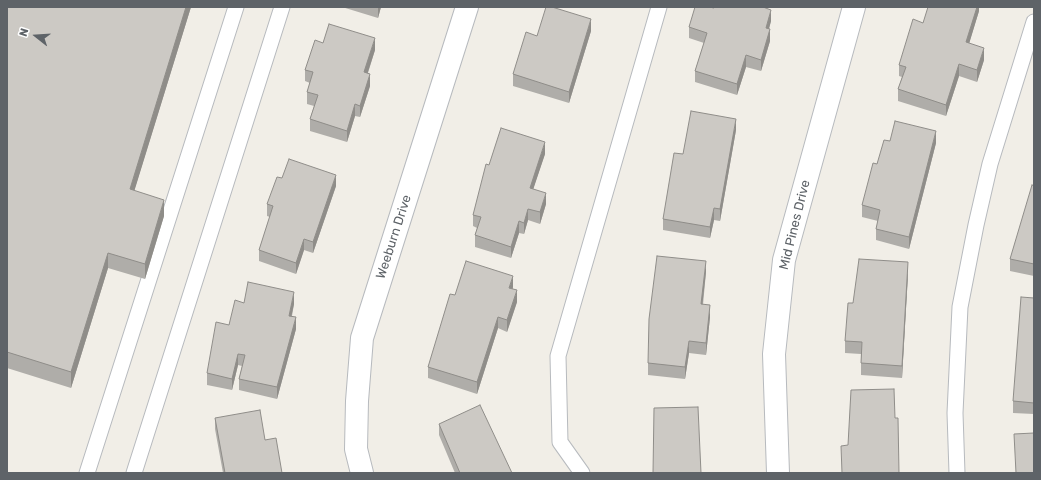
<!DOCTYPE html>
<style>
body{margin:0}
#map{position:relative;width:1041px;height:480px;overflow:hidden;background:#f1eee7;font-family:Rubik,sans-serif}
canvas{display:block}
.frame{position:absolute;inset:0;border:8px solid #5e6368;pointer-events:none}
.north{position:absolute;left:16px;top:16px;width:40px;height:40px;-webkit-text-stroke:3px #fff;paint-order:stroke;rotate:287deg;font-size:11px;font-weight:700;line-height:16px;text-align:center;color:#5e6368}
.north::after{content:'';display:block;margin:auto;width:14px;height:18px;background:#5e6368;clip-path:polygon(50% 0,100% 100%,50% 72%,0 100%)}
</style>
<div id="map">
<canvas width="1041" height="480"></canvas>
<div class="frame"></div>
<div class="north">N</div>
</div>
<script>
const context = document.querySelector('canvas').getContext('2d');
context.lineJoin = 'round';
const shape = rows => new Path2D(rows.map(r => 'M' + r).join(''));
function strokePath(path, color, width, dash) { context.strokeStyle = color; context.lineWidth = width; context.lineCap = dash ? 'butt' : 'round'; context.setLineDash(dash || []); context.stroke(path); }
function paint(path, color) { context.fillStyle = color; context.fill(path, 'evenodd'); }
function write(font, color, halo, rows, align = 'center') {
  context.font = font + ' Rubik,sans-serif'; context.lineWidth = 3.5; context.setLineDash([]); context.textBaseline = 'middle'; context.strokeStyle = halo; context.fillStyle = color; for (const [text, x, y, turn = 0] of rows) {
    context.save(); context.translate(x, y); context.rotate((+turn || 0) * Math.PI / 180); context.textAlign = isNaN(turn) ? turn : align; if (halo) context.strokeText(text, 0, 0); context.fillText(text, 0, 0); context.restore();
  }
}
const lane = shape([
 [87,473,236,7],
 [134,473,282,7],
 [582,473,560,442,558,356,659,7],
 [957,473,955,413,960,307,976,225,990,164,1034,22]
]);
const street = shape([
 [362,473,356,449,357,401,362,338,467,7],
 [778,473,774,354,784,260,854,7]
]);
strokePath(lane, '#b7babe', 17);
strokePath(street, '#b7babe', 24);
strokePath(lane, '#fff', 15);
strokePath(street, '#fff', 22);
paint(shape([
 [7,7,191,7,134,191,164,216,145,279,108,268,71,388,7,368],
 [342,7,381,7,378,18],
 [715,7,767,7,766,8,771,21,769,29,770,41,761,71,746,67,737,95,695,82,695,71,704,43,689,38,689,27,714,8],
 [979,7,979,11,969,43,984,60,977,82,959,76,946,116,898,101,898,89,902,77,899,76,899,65,923,23],
 [591,31,569,103,513,86,513,74,537,36],
 [323,43,375,50,368,73,370,86,360,117,355,116,347,142,310,131,310,119,314,106,307,104,307,92,310,83,305,81,305,70],
 [736,130,720,221,714,220,710,238,663,230,663,219,683,154],
 [890,141,936,143,909,249,876,240,876,229,878,221,862,217,862,205,877,164],
 [545,154,533,189,546,204,540,224,528,220,524,234,519,233,511,258,475,247,475,235,477,228,473,226,473,215,489,165],
 [282,178,336,186,313,253,304,250,296,274,259,261,259,250,270,217,267,216,267,204],
 [1034,186,1034,276,1010,271,1010,259],
 [706,272,703,305,710,317,706,355,689,353,685,379,648,375,648,363],
 [908,274,902,378,861,375,861,354,845,353,845,341,853,303],
 [513,287,513,289,517,302,507,332,498,328,477,394,428,378,428,367,455,295],
 [1034,298,1034,414,1013,413,1013,401],
 [244,303,294,304,292,316,296,329,277,399,239,390,239,379,242,366,238,365,232,390,207,385,207,373,229,325],
 [215,418,265,440,282,473,223,473,215,429],
 [439,424,512,473,455,473,439,435]
]), '#afada9');
paint(shape([
 [186,7,191,7,130,205,130,189],
 [378,7,381,7,378,18],
 [977,7,979,7,979,11,966,54,966,42],
 [771,10,771,21,766,39,766,28],
 [591,19,591,31,569,103,569,92],
 [770,29,770,41,761,71,761,60],
 [375,38,375,50,364,84,364,72],
 [984,48,984,60,977,82,977,70],
 [746,55,746,67,737,95,737,84],
 [959,64,959,76,946,116,946,105],
 [370,74,370,86,360,117,360,106],
 [355,104,355,116,347,142,347,131],
 [736,119,736,130,720,221,720,209],
 [936,131,936,143,909,249,909,237],
 [545,142,545,154,530,199,530,188],
 [336,175,336,186,313,253,313,242],
 [546,193,546,204,540,224,540,212],
 [164,200,164,216,145,279,145,264],
 [714,208,714,220,710,238,710,227],
 [528,209,528,220,524,234,524,223],
 [519,221,519,233,511,258,511,247],
 [304,239,304,250,296,274,296,263],
 [108,253,108,268,71,388,71,372],
 [706,261,706,272,701,316,701,304],
 [908,262,908,274,902,378,902,366],
 [513,276,513,287,509,299,509,288],
 [517,290,517,302,507,332,507,320],
 [294,292,294,304,289,327,289,316],
 [710,305,710,317,706,355,706,343],
 [296,317,296,329,277,399,277,387],
 [498,317,498,328,477,394,477,382],
 [689,341,689,353,685,379,685,367],
 [238,354,238,365,232,390,232,379]
]), '#8f8d89');
const building = shape([
 [7,7,186,7,130,189,164,200,145,264,108,253,71,372,7,352,7,7],
 [546,7,552,7,591,19,569,92,513,74,526,32,537,36,546,7],
 [695,7,709,7,714,8,715,7,763,7,771,10,766,28,770,29,761,60,746,55,737,84,695,71,707,33,689,27,695,7],
 [928,7,977,7,966,42,984,48,977,70,959,64,946,105,898,89,906,67,899,65,913,19,923,23,928,7],
 [329,24,375,38,364,72,370,74,360,106,355,104,347,131,310,119,318,95,307,92,313,72,305,70,315,40,323,43,329,24],
 [691,111,736,119,720,209,714,208,710,227,663,219,674,153,683,154,691,111],
 [895,121,936,131,909,237,876,229,880,210,862,205,873,163,877,164,884,140,890,141,895,121],
 [501,128,545,142,530,188,546,193,540,212,528,209,524,223,519,221,511,247,475,235,481,217,473,215,486,164,489,165,501,128],
 [289,159,336,175,313,242,304,239,296,263,259,250,273,206,267,204,277,177,282,178,289,159],
 [1032,185,1034,186,1034,264,1010,259,1032,185],
 [657,256,706,261,701,304,710,305,706,343,689,341,685,367,648,363,649,319,657,256],
 [859,259,908,262,902,366,861,363,862,342,845,341,848,303,853,303,859,259],
 [466,261,513,276,509,288,517,290,507,320,498,317,477,382,428,367,450,294,455,295,466,261],
 [248,282,294,292,289,316,296,317,277,387,239,379,245,355,238,354,232,379,207,373,216,322,229,325,235,300,244,303,248,282],
 [1021,297,1034,298,1034,403,1013,401,1021,297],
 [894,389,895,418,898,418,899,473,842,473,841,446,848,445,851,390,894,389],
 [480,405,512,473,460,473,439,424,480,405],
 [698,407,701,473,653,473,654,408,698,407],
 [260,410,265,440,276,438,282,473,225,473,215,418,260,410],
 [1034,433,1034,473,1016,473,1014,434,1034,433]
]);
paint(building, '#ccc9c4');
strokePath(building, '#8f8d89', 1);
write('13px', '#5e6368', '#fff', [
 ["Mid Pines Drive",795,225,-76],
 ["Weeburn Drive",394,237,-72]
]);
</script>
